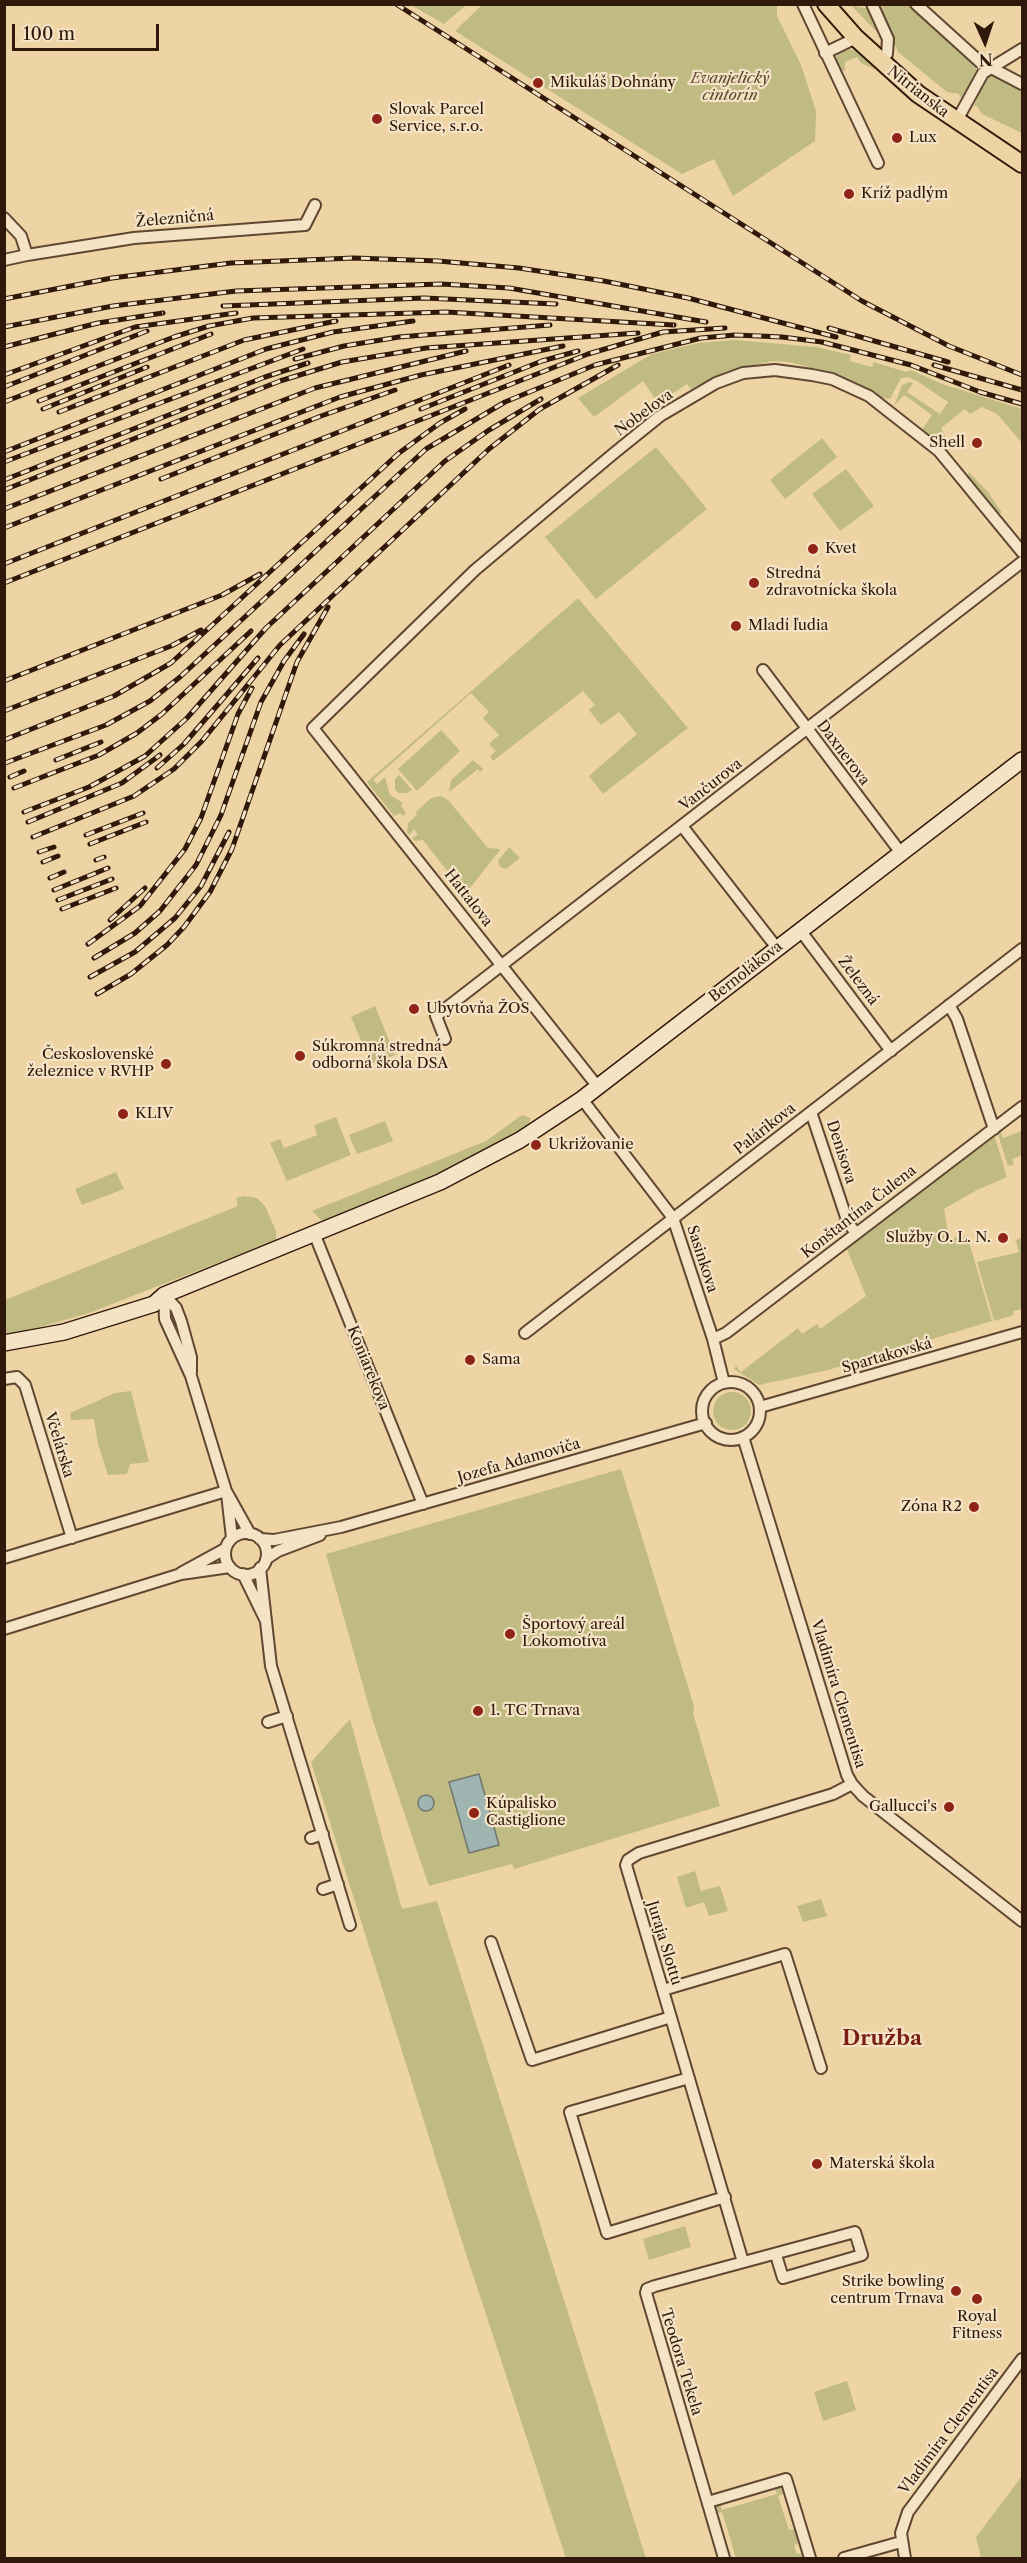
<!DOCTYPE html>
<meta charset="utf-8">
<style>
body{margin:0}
#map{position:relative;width:1027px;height:2563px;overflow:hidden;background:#eed4a4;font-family:"Libre Caslon Text",serif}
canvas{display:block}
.frame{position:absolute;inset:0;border:6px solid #30180b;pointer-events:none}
.north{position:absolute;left:955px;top:12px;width:60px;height:60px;-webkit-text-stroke:4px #f4e3c4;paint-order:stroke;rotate:177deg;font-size:16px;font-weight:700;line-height:24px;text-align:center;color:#30180b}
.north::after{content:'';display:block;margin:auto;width:21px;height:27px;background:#30180b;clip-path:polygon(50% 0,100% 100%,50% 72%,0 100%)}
.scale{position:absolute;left:12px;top:24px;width:147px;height:27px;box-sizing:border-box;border:3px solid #30180b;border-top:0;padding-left:8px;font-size:18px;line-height:21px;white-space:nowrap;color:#30180b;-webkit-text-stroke:4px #f4e3c4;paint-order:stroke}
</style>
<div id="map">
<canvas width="1027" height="2563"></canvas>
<div class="frame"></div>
<div class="north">N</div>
<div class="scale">100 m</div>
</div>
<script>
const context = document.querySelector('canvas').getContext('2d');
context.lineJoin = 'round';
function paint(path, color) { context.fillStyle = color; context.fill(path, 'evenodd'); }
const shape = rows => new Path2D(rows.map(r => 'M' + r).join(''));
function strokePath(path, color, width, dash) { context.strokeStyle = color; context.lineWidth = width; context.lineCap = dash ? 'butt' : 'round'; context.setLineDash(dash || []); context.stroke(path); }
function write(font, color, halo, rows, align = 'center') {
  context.font = font + ' "Libre Caslon Text",serif'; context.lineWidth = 4.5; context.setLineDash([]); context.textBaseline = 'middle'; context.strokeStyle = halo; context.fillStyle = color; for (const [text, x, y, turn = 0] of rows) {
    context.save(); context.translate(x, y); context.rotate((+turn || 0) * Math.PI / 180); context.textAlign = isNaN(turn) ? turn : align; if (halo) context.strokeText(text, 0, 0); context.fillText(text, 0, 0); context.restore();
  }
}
paint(shape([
 [483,4,777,5,777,16,801,65,816,111,815,141,733,196,714,159,682,174,455,31],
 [411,5,466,5,444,24],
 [851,5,869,9,884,39,864,19],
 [885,5,909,5,975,63,977,74,964,95,960,97,959,94,947,92,898,52,896,46,893,46,880,9],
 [849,46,849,49,856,51,876,70,861,63,857,57,845,62,845,71,839,70,836,56,840,50],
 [995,74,1022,88,1022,133,982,114,977,106,974,106,982,86,991,75],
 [735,340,816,347,851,355,850,361,872,367,874,362,906,372,911,370,942,384,1022,409,1022,443,997,414,982,407,970,414,965,409,941,428,946,438,942,445,922,430,932,415,904,395,894,406,902,385,910,382,913,383,907,392,940,414,948,402,917,381,908,377,901,378,890,399,879,397,831,373,790,362,772,361,725,372,691,389,687,384,658,403,643,381,594,417,578,398,652,354,699,343],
 [822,438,837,457,785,499,770,480],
 [656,447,707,509,596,599,545,537],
 [846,469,874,506,840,531,812,494],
 [969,472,988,492,1002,513,996,514,967,476],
 [578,598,688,728,603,794,589,776,637,734,619,712,601,725,589,710,595,705,583,691,493,761,490,756,496,751,489,744,499,735,483,718,489,712,471,693,373,780,377,784,385,777,390,795,403,803,401,806,406,813,403,816,400,813,394,816,367,782],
 [441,730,460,751,417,791,398,769],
 [473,760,483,769,480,772,478,769,449,792,451,780],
 [399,775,412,790,407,793,398,793,395,789,395,779],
 [441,796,448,800,488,848,501,849,465,894,423,840,415,841,412,838,418,835,414,829,410,835,407,832,408,823,417,815,415,813,431,798],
 [509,847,520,858,506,869,500,867,498,861],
 [375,1006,395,1055,371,1064,351,1017],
 [522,1115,531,1118,526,1128,459,1165,323,1222,312,1211,486,1141],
 [336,1117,351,1155,287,1181,270,1143,280,1139,284,1148,317,1135,314,1125],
 [385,1121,393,1141,357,1154,349,1135],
 [1000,1130,1003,1138,1022,1131,1022,1155,1012,1159,1014,1165,1008,1166,997,1131],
 [994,1134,1007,1177,977,1190,944,1209,949,1239,966,1236,970,1245,992,1321,828,1370,759,1385,734,1369,736,1366,741,1372,798,1328,802,1334,817,1324,820,1329,866,1296,846,1247],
 [116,1172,124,1189,82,1205,75,1189],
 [244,1196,257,1198,265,1206,276,1231,276,1240,89,1313,5,1337,5,1300,238,1206,236,1198],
 [1022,1238,1022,1309,1013,1311,1014,1315,994,1321,977,1262,1019,1252,1016,1240],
 [131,1391,149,1462,130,1464,127,1474,108,1475,98,1444,94,1419,71,1420,70,1413,115,1393],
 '713 1411a19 19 0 1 1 38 0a19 19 0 1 1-38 0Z',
 [621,1469,694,1706,693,1713,720,1806,514,1869,512,1864,429,1886,373,1721,326,1554],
 [350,1719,402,1909,437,1901,646,2558,566,2558,457,2226,311,1762],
 [695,1871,701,1891,720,1886,728,1911,709,1916,704,1902,686,1908,677,1877],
 [821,1899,827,1916,803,1922,797,1906],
 [685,2226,691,2247,649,2260,643,2239],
 [847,2381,856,2410,823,2421,814,2392],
 [1022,2476,1022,2558,981,2558,976,2537],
 [780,2486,785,2493,778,2496,789,2530,796,2529,800,2543,794,2545,797,2554,803,2553,804,2558,736,2558,722,2512,715,2514,715,2506,720,2504,722,2510,777,2494,775,2487]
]), '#bfbb82');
const water = shape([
 [479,1774,499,1845,469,1853,449,1782,479,1774],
 '418 1803a8 8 0 1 1 16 0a8 8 0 1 1-16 0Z'
]);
paint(water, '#9fb5b2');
strokePath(water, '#73766f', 1.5);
const street = shape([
 [803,4,878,163],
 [872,4,888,39,887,54],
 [916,4,980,62,1022,84],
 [825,53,856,38],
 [961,113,983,73,1022,49],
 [4,218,21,236,27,255,4,260],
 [27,255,134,238,305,225,315,205],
 [763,670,901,853],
 [682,826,777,948],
 [800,930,891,1051],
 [949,1005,957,1019,994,1129],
 [445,1039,436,1016,1022,562],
 [598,1087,313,728,475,570,613,454,660,416,716,383,743,373,775,370,812,375,832,379,869,396,939,451,1022,552],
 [582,1099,673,1218,713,1339,724,1383],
 [811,1112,848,1223,856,1233],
 [314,1233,423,1504],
 [164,1295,165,1319,191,1376,226,1491,250,1534],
 [164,1295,176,1308,181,1321,191,1357,191,1372],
 [525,1333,1022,949],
 [713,1339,726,1333,1022,1107],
 [4,1379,17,1377,25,1385,72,1538],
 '702 1411a29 29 0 1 1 58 0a29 29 0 1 1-58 0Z',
 [760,1407,1022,1332],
 [743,1437,847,1775,852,1784,863,1796,1022,1921],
 [227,1494,232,1538],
 '225 1554a21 21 0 1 1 42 0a21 21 0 1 1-42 0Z',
 [260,1539,274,1540,341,1527,706,1423],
 [4,1558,226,1491],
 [266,1559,278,1551,320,1535],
 [260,1568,271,1666,350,1925],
 [181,1573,225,1549],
 [243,1574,265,1619],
 [4,1629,181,1574,230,1567],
 [268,1722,287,1716],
 [311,1838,323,1834],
 [323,1889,338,1884],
 [491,1942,532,2060,671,2017],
 [663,1990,785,1954,821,2068],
 [689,2078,570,2112,607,2233,725,2197],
 [743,2262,626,1865,628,1860,639,1853,833,1794,852,1784],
 [708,2502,786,2479,810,2558],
 [724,2558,646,2293,647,2289,655,2286,855,2232,862,2255,783,2278,776,2255],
 [844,2558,901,2542],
 [905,2558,901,2533,908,2512,1022,2359]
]);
const secondary = shape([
 [4,1343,64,1332,154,1304,164,1295,440,1182,520,1140,582,1099,1022,760]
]);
const primary = shape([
 [826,4,856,38,918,94,1022,164]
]);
strokePath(street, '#604731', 14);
strokePath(secondary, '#30180b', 18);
strokePath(primary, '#30180b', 20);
strokePath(street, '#f4e3c4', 10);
strokePath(secondary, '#f4e3c4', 15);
strokePath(primary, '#eed4a4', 16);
const rail = shape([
 [396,4,862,301,949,346,1022,375],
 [4,299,112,278,231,263,354,258,438,261,519,268,604,281,688,298,836,337],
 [223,306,424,298,556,304],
 [4,327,113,306,236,291,441,284,509,288,706,322],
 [829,328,948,362],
 [4,347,98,323,163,313],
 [295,359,344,346,399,337,550,325],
 [934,365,1022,390],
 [4,375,135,327,236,313],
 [4,387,147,331],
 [39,401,211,334],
 [4,402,174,337,209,326,253,318,446,312,674,325],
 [43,409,147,367],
 [421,409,542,361,578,351],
 [59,412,244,340,336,321],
 [4,452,266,349,333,332,413,321],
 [4,462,303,349],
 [161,479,321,416,395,390],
 [4,480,265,377,308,363],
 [4,490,280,381,342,362,426,348,638,333],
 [4,509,315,388,466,351],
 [4,528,340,397,421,375,563,346],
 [4,564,509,365],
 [4,583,588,354,663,332,725,328],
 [4,681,222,595,260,574],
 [4,711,171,646,201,630],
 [4,740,114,696,171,663,399,453,440,423,465,409],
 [56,760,101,742],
 [5,763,106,725,150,701,180,677,426,449,505,402,595,365,701,338,735,335,782,337,822,342,911,365,980,392,1022,404],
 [157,768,184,744,258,658],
 [10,777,24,771],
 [14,788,99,755,137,733,162,714,251,631],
 [24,812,89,787,145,756,187,718,266,628,445,461,489,430,541,399],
 [28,822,122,783,160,755],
 [86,835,143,813],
 [33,837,134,796,174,769,202,741,280,645,489,449,540,409,618,365],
 [90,844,146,822],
 [39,852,54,847],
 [96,860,104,857],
 [43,862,58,856],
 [50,878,64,872],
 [54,890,108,868],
 [58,900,112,879],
 [62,909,116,888],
 [110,920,145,888],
 [88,944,140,906,185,849,201,818,238,714,252,688],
 [94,958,135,933,160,911,196,865,221,815,261,702,284,661,304,634],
 [90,977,135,952,175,918,201,886,229,832],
 [97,994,131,974,167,945,184,927,210,892,232,849,297,662,328,607]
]);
strokePath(rail, '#30180b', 5);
strokePath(rail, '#f4e3c4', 3, [9]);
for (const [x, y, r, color] of [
 [538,83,6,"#8f2418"],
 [377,119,6,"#8f2418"],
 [897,138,6,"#8f2418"],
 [849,194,6,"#8f2418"],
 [977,443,6,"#8f2418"],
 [813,549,6,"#8f2418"],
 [754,583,6,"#8f2418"],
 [736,626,6,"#8f2418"],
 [414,1009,6,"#8f2418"],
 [300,1056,6,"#8f2418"],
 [166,1064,6,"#8f2418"],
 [123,1114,6,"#8f2418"],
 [536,1145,6,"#8f2418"],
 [1003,1238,6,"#8f2418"],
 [470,1360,6,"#8f2418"],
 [974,1507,6,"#8f2418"],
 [510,1634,6,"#8f2418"],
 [478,1711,6,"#8f2418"],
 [949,1807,6,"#8f2418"],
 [474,1813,6,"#8f2418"],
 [817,2164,6,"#8f2418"],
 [956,2291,6,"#8f2418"],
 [977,2299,6,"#8f2418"]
]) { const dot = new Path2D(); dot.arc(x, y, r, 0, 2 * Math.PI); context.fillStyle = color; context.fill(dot); strokePath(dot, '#f4e3c4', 2); }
write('italic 15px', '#5b492f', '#f4e3c4', [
 ["Evanjelický",730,79],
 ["cintorín",730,96]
]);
write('15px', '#30180b', '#f4e3c4', [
 ["Mikuláš Dohnány",550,83],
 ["Slovak Parcel",389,110],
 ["Service, s.r.o.",389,127],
 ["Lux",909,138],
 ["Kríž padlým",861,194],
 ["Shell",965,443,"right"],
 ["Kvet",825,549],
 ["Stredná",766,574],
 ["zdravotnícka škola",766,591],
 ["Mladí ľudia",748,626],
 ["Ubytovňa ŽOS",426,1009],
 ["Súkromná stredná",312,1047],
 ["odborná škola DSA",312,1064],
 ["Československé",154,1055,"right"],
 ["železnice v RVHP",154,1072,"right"],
 ["KLIV",135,1114],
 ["Ukrižovanie",548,1145],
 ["Služby O. L. N.",991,1238,"right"],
 ["Sama",482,1360],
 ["Zóna R2",962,1507,"right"],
 ["Športový areál",522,1625],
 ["Lokomotíva",522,1642],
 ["1. TC Trnava",490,1711],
 ["Kúpalisko",486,1804],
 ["Castiglione",486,1821],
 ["Gallucci's",937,1807,"right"],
 ["Materská škola",829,2164],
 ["Strike bowling",944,2282,"right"],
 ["centrum Trnava",944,2299,"right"],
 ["Royal",977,2317,"center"],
 ["Fitness",977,2334,"center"]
], 'left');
write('15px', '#30180b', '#f4e3c4', [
 ["Nitrianska",918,92,38],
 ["Železničná",175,219,-5],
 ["Nobelova",644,413,-36],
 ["Daxnerova",843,753,53],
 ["Vančurova",711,785,-38],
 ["Hattalova",468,898,52],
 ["Bernolákova",746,972,-38],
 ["Železná",858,981,53],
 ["Palárikova",765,1129,-38],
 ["Denisova",841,1152,72],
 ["Konštantína Čulena",859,1212,-38],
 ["Sasinkova",702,1259,72],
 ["Spartakovská",887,1356,-16],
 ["Koniarekova",368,1368,68],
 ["Včelárska",59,1445,73],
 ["Jozefa Adamoviča",519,1461,-16],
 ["Vladimíra Clementisa",838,1694,73],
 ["Juraja Slottu",664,1943,73],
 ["Teodora Tekela",681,2362,73],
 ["Vladimíra Clementisa",949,2431,-53]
]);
write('bold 21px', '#7a1f14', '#f4e3c4', [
 ["Družba",882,2039]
]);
</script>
